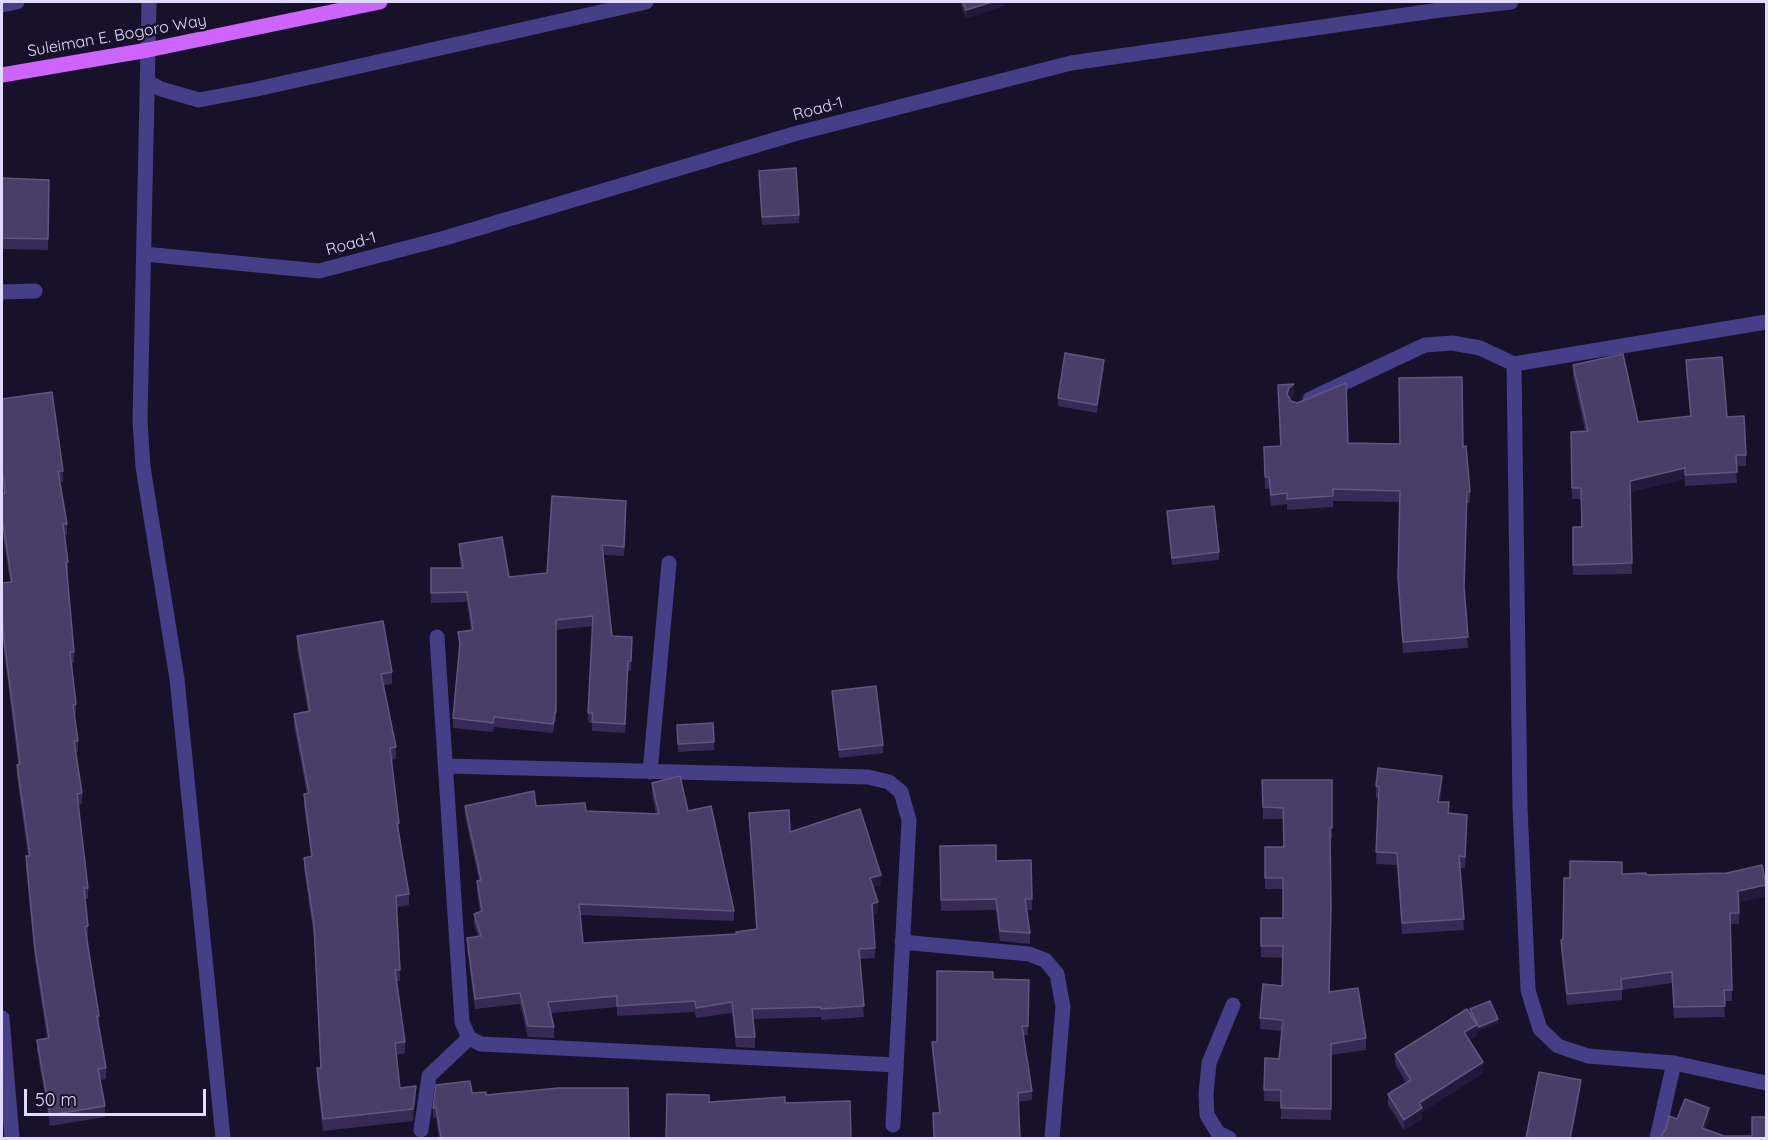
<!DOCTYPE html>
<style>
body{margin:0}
#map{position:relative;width:1768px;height:1140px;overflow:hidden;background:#171129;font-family:Quicksand,sans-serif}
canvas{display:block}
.frame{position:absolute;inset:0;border:3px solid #e1dafe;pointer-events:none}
.scale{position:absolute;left:24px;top:1089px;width:182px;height:27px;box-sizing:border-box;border:3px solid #e1dafe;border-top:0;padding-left:8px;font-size:18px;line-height:21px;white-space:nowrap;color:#e1dafe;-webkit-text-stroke:4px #171129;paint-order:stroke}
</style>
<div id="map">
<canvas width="1768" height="1140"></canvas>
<div class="frame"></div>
<div class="scale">50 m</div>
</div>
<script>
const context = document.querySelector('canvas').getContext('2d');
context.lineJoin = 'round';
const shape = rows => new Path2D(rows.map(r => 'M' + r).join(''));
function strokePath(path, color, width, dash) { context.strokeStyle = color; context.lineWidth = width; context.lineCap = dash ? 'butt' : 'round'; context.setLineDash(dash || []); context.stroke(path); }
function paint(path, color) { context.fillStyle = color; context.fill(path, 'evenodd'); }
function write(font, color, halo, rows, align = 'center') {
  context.font = font + ' Quicksand,sans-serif'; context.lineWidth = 5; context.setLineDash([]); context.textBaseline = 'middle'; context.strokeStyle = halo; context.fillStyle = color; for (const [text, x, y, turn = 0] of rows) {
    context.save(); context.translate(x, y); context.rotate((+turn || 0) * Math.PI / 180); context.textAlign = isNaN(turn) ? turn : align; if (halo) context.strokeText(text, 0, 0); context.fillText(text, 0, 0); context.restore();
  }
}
strokePath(shape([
 [149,2,140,420,143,467,177,679,223,1138],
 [2,5,17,2],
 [148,82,161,89,199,100,257,89,646,2],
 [144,254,319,271,445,238,794,134,1071,63,1440,10,1511,2],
 [2,292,35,291],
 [1514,364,1520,807,1528,990,1540,1029,1558,1046,1588,1056,1674,1063,1766,1083],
 [1310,399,1425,345,1452,343,1480,348,1514,364,1766,322],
 [437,637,462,1022,469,1038,481,1044,896,1065],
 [446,766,868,777,889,782,901,792,909,820,893,1125],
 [650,772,669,563],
 [902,942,1029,954,1045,960,1057,974,1063,1007,1052,1138],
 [2,1018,12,1138],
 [421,1130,429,1076,469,1038],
 [1229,1138,1218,1133,1207,1115,1206,1094,1209,1063,1233,1005],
 [1657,1138,1674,1063]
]), '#463e86', 15);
strokePath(shape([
 [2,75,148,50,380,2]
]), '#cd64fb', 15);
paint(shape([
 [960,2,1004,2,1004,6,966,18],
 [759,171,799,215,799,223,762,225],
 [2,178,49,180,48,250,2,249],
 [1686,360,1727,417,1746,455,1746,466,1736,466,1737,483,1685,486,1685,479,1630,492,1632,574,1573,575,1573,527,1581,527,1581,499,1572,499,1571,432,1585,431,1573,376,1573,365,1638,422,1690,416,1686,371],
 [1104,368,1097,413,1058,406,1058,398],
 [1278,385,1294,395,1290,399,1291,401,1348,443,1463,447,1470,492,1470,503,1467,503,1464,590,1468,648,1403,653,1398,588,1400,502,1333,501,1333,507,1287,510,1287,504,1271,506,1269,489,1265,489,1264,447,1280,446],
 [2,399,63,471,63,482,60,482,67,524,67,535,64,535,68,562,68,573,67,573,74,652,74,663,71,663,76,704,76,715,74,716,78,741,78,752,76,752,82,793,82,804,78,805,88,888,88,899,85,899,88,926,88,938,87,938,99,1016,99,1027,106,1068,106,1079,100,1080,105,1106,105,1117,50,1126,37,1051,37,1040,47,1038,35,960,26,867,26,856,28,856,17,776,17,765,18,764,4,651,2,625,2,583,10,582,2,530,2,494,3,494,2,477],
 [626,511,624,556,603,555,612,636,632,637,631,671,628,671,625,733,592,731,592,723,588,722,593,626,556,630,556,722,555,722,553,733,494,727,493,732,453,728,453,718,459,649,458,632,471,630,467,602,431,603,431,568,461,568,459,553,459,544,509,577,547,573],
 [1167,511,1219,552,1219,560,1172,565,1167,519],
 [297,636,392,672,392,684,384,685,396,747,396,759,391,760,399,823,399,831,409,894,409,905,397,907,400,981,397,981,405,1042,405,1053,397,1055,400,1088,416,1098,413,1121,323,1131,317,1080,317,1068,321,1068,314,937,304,869,304,858,311,856,304,805,304,794,307,794,294,726,294,714,308,712,297,648],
 [832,691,883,745,883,753,839,758,832,698],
 [677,733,714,742,714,750,678,752],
 [1262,780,1332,780,1332,839,1330,839,1330,992,1366,1038,1366,1050,1331,1055,1331,1120,1281,1119,1281,1102,1264,1101,1265,1058,1279,1059,1282,1031,1260,1029,1260,1018,1282,986,1282,958,1261,957,1261,918,1283,918,1283,889,1265,889,1265,847,1283,847,1283,819,1263,819],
 [652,783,688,811,734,911,734,921,580,915,583,943,736,934,756,929,749,813,790,832,881,885,873,888,878,912,873,914,875,958,860,959,864,1017,821,1020,821,1017,753,1019,755,1037,755,1048,753,1048,736,1047,732,1013,696,1018,695,1012,617,1016,617,1007,551,1013,554,1027,554,1038,528,1037,520,1004,475,1009,467,948,467,938,478,936,474,925,474,914,480,912,477,891,477,881,479,880,465,816,465,806,536,806,586,811,656,814,652,794],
 [1376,786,1442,787,1440,802,1449,813,1467,815,1465,868,1460,868,1464,930,1402,934,1397,865,1376,864,1378,798,1376,798],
 [940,846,996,861,1031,860,1032,910,1027,910,1030,933,1030,944,1000,941,996,910,941,911],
 [1622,874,1646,875,1766,896,1739,902,1739,924,1730,924,1732,1001,1724,1001,1725,1017,1674,1018,1672,983,1622,990,1622,1000,1567,1005,1561,951,1561,940,1563,939],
 [993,979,1029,980,1028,1035,1023,1035,1032,1091,1032,1100,939,1113,932,1052,932,1042,937,1042],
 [1470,1009,1498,1023,1479,1031,1477,1027,1477,1035,1469,1040,1483,1073,1422,1112,1422,1119,1404,1130,1388,1105,1388,1094,1406,1083,1395,1064,1395,1054,1473,1019,1470,1013],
 [472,1093,486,1095,629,1138,439,1138,436,1118,433,1118,433,1108]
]), '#372b56');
paint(shape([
 [992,2,1004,2,1004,6,966,18,966,10],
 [1104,360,1104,368,1097,413,1097,405],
 [1294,384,1294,395,1289,399,1287,394,1289,388],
 [1685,468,1685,479,1630,492,1630,481],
 [1442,776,1442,787,1438,813,1438,802],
 [881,875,881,885,870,889,870,878],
 [1766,885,1766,896,1738,902,1738,891],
 [878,902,878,912,872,914,872,904],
 [1498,1019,1498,1023,1479,1031,1479,1027],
 [1477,1025,1477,1035,1464,1043,1464,1032],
 [1483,1062,1483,1073,1422,1112,1422,1119,1404,1130,1404,1120,1419,1103],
 [1581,1080,1581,1090,1572,1138,1570,1138],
 [416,1086,416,1098,413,1121,413,1109],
 [1709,1108,1709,1120,1702,1138,1702,1128]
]), '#22193c');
const building = shape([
 [963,2,992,2,966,10,963,2],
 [796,168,799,215,762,217,759,171,796,168],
 [2,178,49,180,48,239,2,238,2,178],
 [1065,353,1104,360,1097,405,1058,398,1065,353],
 [1623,354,1638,422,1691,416,1686,360,1722,357,1727,417,1744,416,1746,455,1736,455,1737,472,1685,475,1685,468,1630,481,1632,563,1573,565,1573,527,1582,527,1581,488,1572,488,1571,432,1588,431,1573,365,1623,354],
 [1462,377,1463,447,1466,446,1470,492,1467,492,1464,587,1468,637,1403,642,1398,577,1400,491,1333,489,1333,496,1287,499,1287,493,1271,495,1269,477,1265,477,1264,447,1281,446,1278,385,1294,384,1289,388,1287,394,1291,401,1297,403,1346,383,1348,443,1400,444,1399,378,1462,377],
 [52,392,63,471,58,471,67,524,63,524,68,562,66,562,74,652,70,652,76,704,73,705,78,741,74,741,82,793,77,794,88,888,84,888,88,926,85,927,99,1016,97,1016,106,1068,98,1069,105,1106,50,1115,37,1040,49,1038,35,949,26,856,30,856,17,765,20,764,4,640,2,614,2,583,12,582,2,518,2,494,5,493,2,466,2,399,52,392],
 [552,496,626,501,624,547,602,545,612,636,632,637,631,661,628,661,625,724,592,722,593,713,588,713,593,616,556,620,556,712,555,712,553,724,494,717,493,723,453,718,460,643,458,632,473,630,467,592,431,593,431,568,463,568,459,544,502,537,509,577,547,573,552,496],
 [1214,506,1219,552,1172,558,1167,511,1214,506],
 [383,621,392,672,381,674,396,747,390,748,399,823,397,823,409,894,396,896,400,970,395,970,405,1042,395,1043,400,1088,416,1086,413,1109,323,1119,317,1068,321,1068,314,925,304,858,312,856,304,794,309,793,294,714,310,711,297,636,383,621],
 [876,686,883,745,839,750,832,691,876,686],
 [713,723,714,742,678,744,677,725,713,723],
 [1378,768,1442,776,1438,802,1449,802,1448,813,1467,815,1465,857,1459,856,1464,919,1402,923,1397,853,1376,852,1379,787,1376,786,1378,768],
 [680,776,688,811,711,806,734,911,579,904,583,943,736,934,736,932,757,929,749,813,789,810,790,832,860,809,881,875,870,878,878,902,872,904,875,948,859,949,864,1006,821,1009,821,1007,752,1009,755,1037,736,1037,732,1002,696,1008,695,1001,617,1006,617,996,548,1002,554,1027,528,1026,520,993,475,999,467,938,481,936,474,914,482,911,477,881,481,880,465,806,534,791,536,806,585,803,586,811,659,814,652,783,680,776],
 [1262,780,1332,780,1332,828,1330,828,1331,908,1329,992,1358,988,1366,1038,1331,1044,1331,1109,1281,1108,1281,1090,1264,1090,1265,1058,1279,1059,1283,1020,1260,1018,1263,984,1282,986,1283,946,1261,946,1261,918,1283,918,1283,878,1265,878,1265,847,1284,847,1283,808,1263,807,1262,780],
 [996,845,996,861,1031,860,1032,899,1025,899,1030,933,1000,931,996,899,941,900,940,846,996,845],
 [1570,861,1622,862,1622,874,1646,873,1646,875,1727,873,1762,865,1766,885,1738,891,1739,913,1730,913,1732,990,1724,990,1725,1006,1674,1007,1672,972,1621,979,1622,989,1567,994,1561,940,1563,939,1564,878,1570,878,1570,861],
 [937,971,993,972,993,979,1029,980,1028,1026,1022,1026,1032,1091,1018,1093,1020,1138,934,1138,933,1113,940,1113,932,1042,937,1042,937,971],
 [1490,1001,1498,1019,1479,1027,1470,1009,1490,1001],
 [1467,1009,1477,1025,1464,1032,1483,1062,1419,1103,1422,1108,1404,1120,1388,1094,1411,1080,1395,1054,1467,1009],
 [1539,1072,1581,1080,1570,1138,1526,1138,1539,1072],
 [470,1081,472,1093,486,1092,486,1095,558,1088,628,1088,629,1138,441,1138,436,1107,433,1108,436,1085,470,1081],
 [667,1094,709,1095,709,1102,785,1097,785,1103,850,1101,851,1138,666,1138,667,1094],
 [1685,1099,1709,1108,1702,1128,1724,1136,1752,1136,1752,1117,1767,1117,1767,1138,1661,1138,1662,1134,1666,1129,1669,1116,1677,1119,1685,1099]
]);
paint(building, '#493e68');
strokePath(building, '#61567f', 1.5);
write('16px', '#e1dafe', '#171129', [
 ["Suleiman E. Bogoro Way",117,36,-10],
 ["Road-1",818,109,-15],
 ["Road-1",351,244,-15]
]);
</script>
